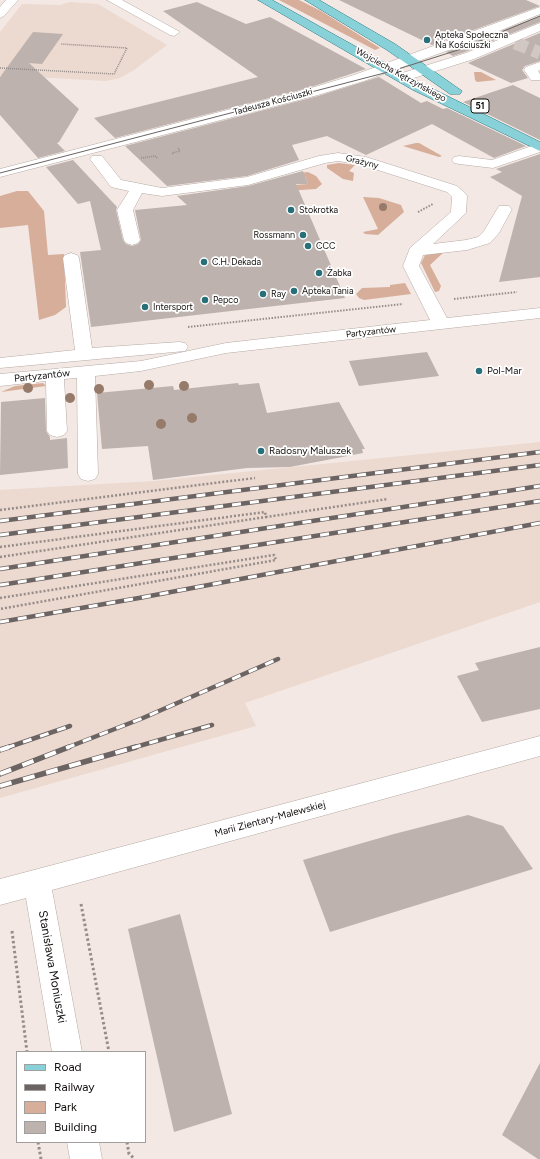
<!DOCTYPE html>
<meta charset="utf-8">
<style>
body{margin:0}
#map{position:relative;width:540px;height:1159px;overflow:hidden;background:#f3e8e3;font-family:Figtree,sans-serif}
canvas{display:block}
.legend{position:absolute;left:16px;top:1051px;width:130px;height:92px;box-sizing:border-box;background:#fff;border:1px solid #a09f9e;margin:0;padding:5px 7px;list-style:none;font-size:12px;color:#120e0d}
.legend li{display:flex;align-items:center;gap:8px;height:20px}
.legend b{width:20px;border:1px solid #a09f9e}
</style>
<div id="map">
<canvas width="540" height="1159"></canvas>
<ul class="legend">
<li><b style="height:5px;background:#88d1d9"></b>Road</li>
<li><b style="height:5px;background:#6b6462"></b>Railway</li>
<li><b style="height:11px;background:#d7ae9a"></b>Park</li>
<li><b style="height:11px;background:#bdb2ad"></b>Building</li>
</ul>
</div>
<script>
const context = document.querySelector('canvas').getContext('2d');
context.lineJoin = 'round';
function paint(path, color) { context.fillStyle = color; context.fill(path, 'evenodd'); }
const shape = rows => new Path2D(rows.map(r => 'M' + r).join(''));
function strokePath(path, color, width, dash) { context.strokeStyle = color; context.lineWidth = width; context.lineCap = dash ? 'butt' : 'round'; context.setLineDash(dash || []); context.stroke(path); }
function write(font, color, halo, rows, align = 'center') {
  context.font = font + ' Figtree,sans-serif'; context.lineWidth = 3.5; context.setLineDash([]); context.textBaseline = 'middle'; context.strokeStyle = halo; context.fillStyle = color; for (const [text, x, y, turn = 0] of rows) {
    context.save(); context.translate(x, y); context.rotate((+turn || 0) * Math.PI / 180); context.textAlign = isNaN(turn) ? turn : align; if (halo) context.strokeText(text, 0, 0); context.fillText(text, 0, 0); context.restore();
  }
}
paint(shape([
 [70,2,98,4,167,45,134,70,120,78,106,81,0,75,0,32,22,4,60,5],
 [540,442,540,602,245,703,256,726,0,798,0,490,154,481]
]), '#ecd9d0');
paint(shape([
 [279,0,299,0,321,11,380,48,375,50],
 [474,72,481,72,496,80,477,82,475,80],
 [416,143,419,143,442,156,439,157,403,146],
 [339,163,355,165,349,171,354,173,353,181,343,179,327,168,327,165],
 [308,172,316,176,322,184,316,189,285,191,294,185,308,184,305,176,298,177,300,173],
 [17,191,28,191,44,211,48,255,64,254,66,307,55,315,39,320,28,225,0,228,0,196],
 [363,197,379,198,401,205,404,212,378,235,365,234,363,232,378,229],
 [444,252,430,265,441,286,439,291,435,292,421,263,425,255],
 [405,283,411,294,364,300,359,298,356,294,362,288,390,287,390,285],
 [43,383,46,386,1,392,15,386]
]), '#d7ae9a');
paint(shape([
 [339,0,526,0,540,6,432,45],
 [197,2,246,24,270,17,366,69,308,88,115,138,94,118,258,77,163,11],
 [540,16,540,22,465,52,453,56,446,52],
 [33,32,63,34,42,64,29,63,79,109,59,142,57,143,65,151,38,158,0,115,0,77],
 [540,33,540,61,525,66,522,70,528,78,511,83,468,63],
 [379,77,421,103,427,101,443,109,447,108,526,146,494,158,432,124,366,155,327,136,292,145,299,160,247,176,167,186,125,146,318,96],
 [513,85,540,98,540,140,463,102],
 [540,154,540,277,499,282,522,196,490,177,502,172,496,169],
 [73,160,117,207,116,210,123,240,126,244,132,246,138,244,141,240,135,210,187,205,177,196,248,186,303,171,308,184,296,184,345,298,91,327,80,252,101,250,90,201,78,204,46,167],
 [427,352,439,376,359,386,349,361],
 [238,383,239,385,259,383,267,413,339,402,365,449,362,449,363,453,290,467,247,468,153,480,148,446,102,449,97,393,173,386,174,390],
 [45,398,46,431,50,437,50,440,67,438,68,468,0,475,1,402],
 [540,647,540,709,482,722,457,676,479,670,475,663],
 [468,815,503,826,533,869,330,932,303,860,394,834],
 [180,914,232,1114,174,1132,128,929],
 [540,1063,540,1159,538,1159,502,1135]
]), '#bdb2ad');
strokePath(shape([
 [515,43,540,53]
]), '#d1c7c3', 13, [13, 6]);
const minor = shape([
 [6,0,18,0,4,16,0,18,0,7,6,0],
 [107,0,122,0,180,32,174,36,170,35,107,0],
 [540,7,540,14,487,36,364,81,318,95,0,177,0,169,308,89,354,75,540,7],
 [540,23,540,31,474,59,401,82,395,78,396,75,466,53,540,23],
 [540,62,540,70,538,71,540,74,540,80,531,80,524,70,526,67,540,62],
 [540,143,540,152,493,168,459,164,454,163,452,160,454,157,459,156,492,160,540,143],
 [338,153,366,157,457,186,465,193,467,196,466,213,433,244,466,240,478,237,484,231,499,206,509,206,512,209,499,233,490,243,467,250,423,255,419,266,447,318,540,308,540,318,226,353,141,371,95,376,98,474,95,479,88,481,81,479,78,474,77,378,64,379,67,431,64,435,57,437,50,435,47,431,46,381,0,386,0,374,141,361,226,343,430,320,403,266,410,248,451,212,452,197,447,192,359,164,338,161,325,163,248,185,162,196,142,193,133,210,140,240,138,243,132,245,126,243,124,240,117,210,129,191,111,187,90,159,92,156,102,156,121,180,162,188,247,177,319,156,338,153],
 [71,253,77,255,79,258,92,348,179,342,185,343,188,347,185,351,0,368,0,358,75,350,63,258,65,255,71,253],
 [540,736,540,756,52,890,82,1052,52,1052,26,898,0,905,0,879,540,736],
 [67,1142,99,1142,102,1159,70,1159,67,1142]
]);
const major = shape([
 [258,0,272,0,423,84,540,142,540,151,413,90,258,0],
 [305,0,319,0,395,44,462,91,460,94,450,94,387,50,305,0]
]);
strokePath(minor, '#b5aaa5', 1);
strokePath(major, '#2b7981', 1);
strokePath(shape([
 [0,68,114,74,127,48,61,44],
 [173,154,172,153,180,151,178,148],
 [141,158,155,156,157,158]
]), '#958d8a', 1.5, [1, 1]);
strokePath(shape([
 [418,212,433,204],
 [454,299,517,292],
 [188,327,403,304]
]), '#958d8a', 2, [1.5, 1.5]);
strokePath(shape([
 [0,510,255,478],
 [0,547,265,512,266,517,388,499],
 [0,557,266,517],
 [0,598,274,555,276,560,0,609]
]), '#958d8a', 2.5, [2, 2]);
strokePath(shape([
 [81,904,109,1052],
 [12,931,27,1052],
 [38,1142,41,1159],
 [127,1142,129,1154,135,1159]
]), '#958d8a', 3, [2.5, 2.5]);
paint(minor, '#fff');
paint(major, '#88d1d9');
strokePath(shape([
 [0,173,392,71,458,50,540,16]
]), '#6b6462', 1);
const railFar1 = shape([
 [0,521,540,452],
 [0,535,540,465],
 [0,569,540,486],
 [0,585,540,501],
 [0,622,139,598,540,523],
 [6,748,70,726],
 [66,748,143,718,278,659],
 [132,748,212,725]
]);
const rail = shape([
 [0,750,9,747],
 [0,774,69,747],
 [0,786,136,747]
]);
strokePath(railFar1, '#6b6462', 4.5);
strokePath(rail, '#6b6462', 5.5);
strokePath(railFar1, '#fff', 3, [9]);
strokePath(rail, '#fff', 4, [12]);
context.fillStyle = '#967b6b';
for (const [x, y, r] of [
 [383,207,4],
 [149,385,5],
 [184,386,5],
 [28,388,5],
 [99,389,5],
 [70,398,5],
 [192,418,5],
 [161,424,5]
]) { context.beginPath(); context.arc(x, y, r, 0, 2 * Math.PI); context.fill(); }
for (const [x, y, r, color] of [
 [427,40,4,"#277079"],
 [291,210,4,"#277079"],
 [303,235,4,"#277079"],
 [308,246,4,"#277079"],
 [204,262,4,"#277079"],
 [319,273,4,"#277079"],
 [294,291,4,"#277079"],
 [263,294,4,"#277079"],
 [205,300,4,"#277079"],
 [145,307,4,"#277079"],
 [479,371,4,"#277079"],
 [261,451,4,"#277079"]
]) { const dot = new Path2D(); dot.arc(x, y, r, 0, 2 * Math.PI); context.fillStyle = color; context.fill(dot); strokePath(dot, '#fff', 1.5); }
write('9px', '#120e0d', '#fff', [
 ["Apteka Społeczna",435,35],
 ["Na Kościuszki",435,45],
 ["Stokrotka",299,210],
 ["Rossmann",295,235,"right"],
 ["CCC",316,246],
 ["C.H. Dekada",212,262],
 ["Żabka",327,273],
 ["Apteka Tania",302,291],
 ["Ray",271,294],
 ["Pepco",213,300],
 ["Intersport",153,307]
], 'left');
write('9px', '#120e0d', '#fff', [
 ["Wojciecha Kętrzyńskiego",401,75,29],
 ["Tadeusza Kościuszki",273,102,-15],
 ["Grażyny",362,162,14],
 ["Partyzantów",371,332,-6]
]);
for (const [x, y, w] of [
 [480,106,18]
]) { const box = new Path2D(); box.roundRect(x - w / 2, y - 7, w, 14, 3); context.fillStyle = '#fff'; context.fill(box); strokePath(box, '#120e0d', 1); }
write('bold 9px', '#120e0d', null, [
 ["51",480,106]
]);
write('10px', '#120e0d', '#fff', [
 ["Pol-Mar",487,371],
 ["Radosny Maluszek",269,451]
], 'left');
write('10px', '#120e0d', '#fff', [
 ["Partyzantów",42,376,-6],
 ["Marii Zientary-Malewskiej",270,819,-15]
]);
write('12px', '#120e0d', '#fff', [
 ["Stanisława Moniuszki",52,967,80]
]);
</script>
